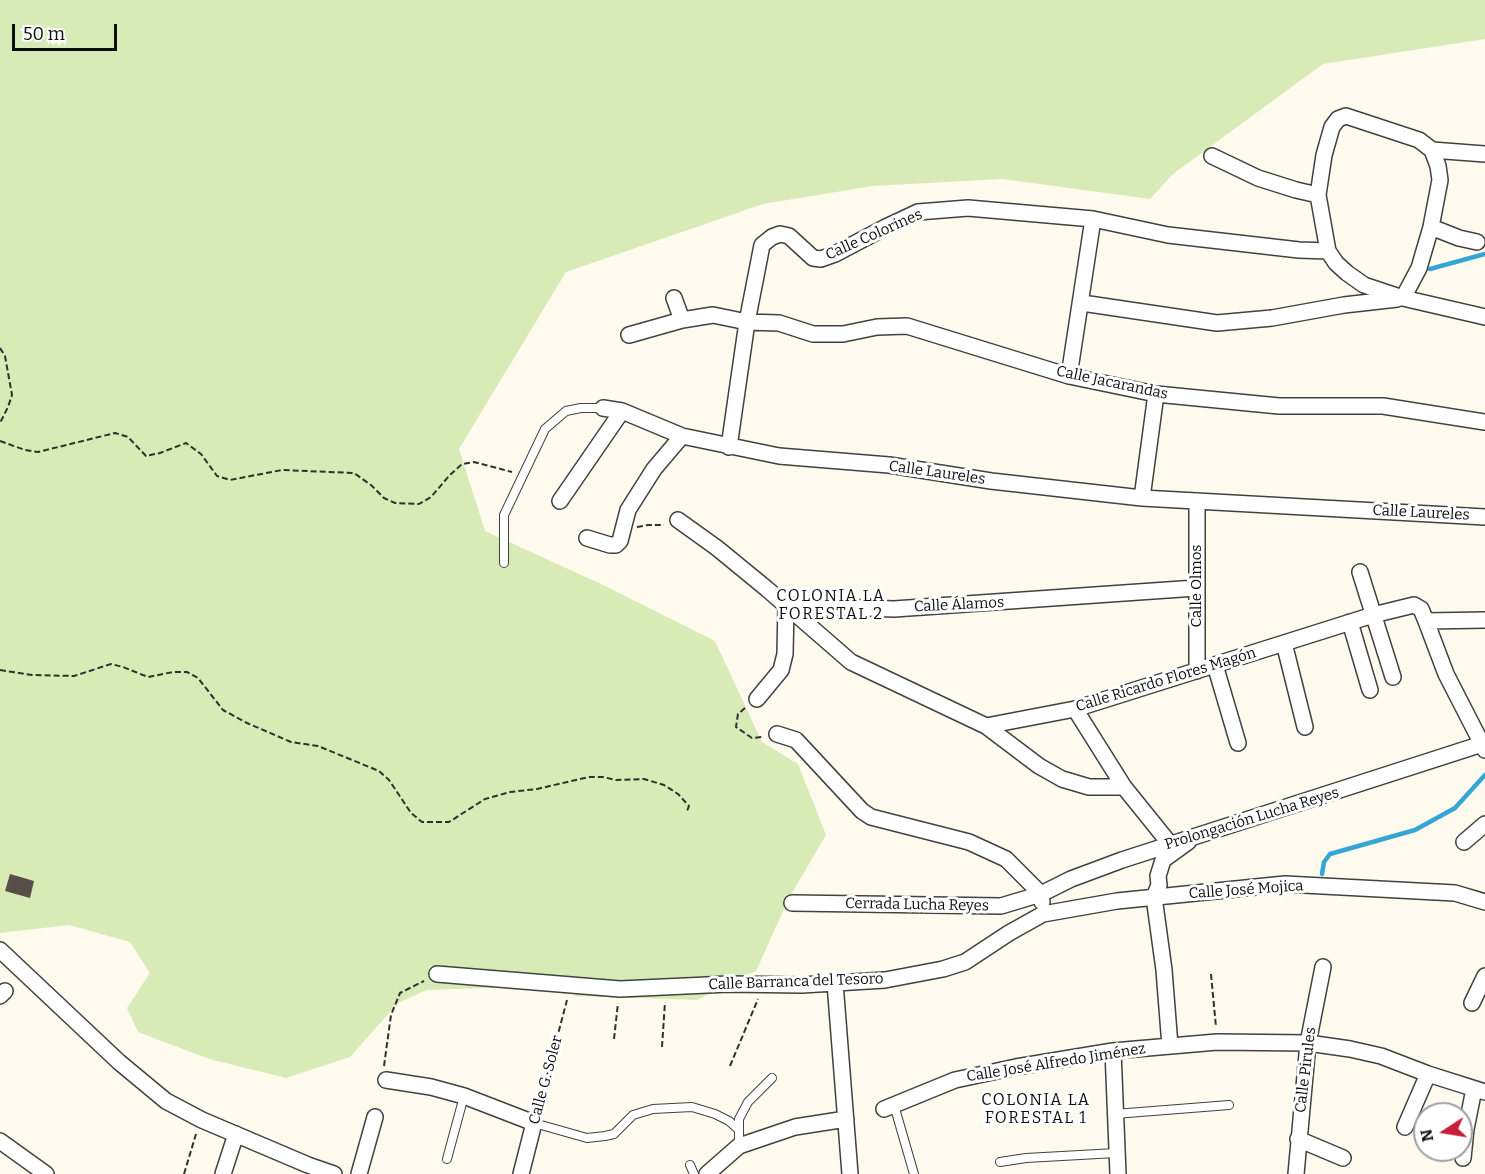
<!DOCTYPE html>
<meta charset="utf-8">
<style>
body{margin:0}
#map{position:relative;width:1485px;height:1174px;overflow:hidden;background:#fffaee;font-family:Bitter,serif}
canvas{display:block}
.north{position:absolute;left:1413px;top:1102px;width:60px;height:60px;box-sizing:border-box;background:#fff;border:2px solid #9f9f9f;border-radius:50%;rotate:258deg;font-size:16px;font-weight:700;line-height:24px;text-align:center;color:#0e0e0e}
.north::after{content:'';display:block;margin:auto;width:21px;height:27px;background:#c51f39;clip-path:polygon(50% 0,100% 100%,50% 72%,0 100%)}
.scale{position:absolute;left:12px;top:24px;width:105px;height:27px;box-sizing:border-box;border:3px solid #0e0e0e;border-top:0;padding-left:8px;font-size:18px;line-height:21px;white-space:nowrap;color:#0e0e0e;-webkit-text-stroke:4px #fff;paint-order:stroke}
</style>
<div id="map">
<canvas width="1485" height="1174"></canvas>
<div class="north">N</div>
<div class="scale">50 m</div>
</div>
<script>
const context = document.querySelector('canvas').getContext('2d');
context.lineJoin = 'round';
function paint(path, color) { context.fillStyle = color; context.fill(path, 'evenodd'); }
const shape = rows => new Path2D(rows.map(r => 'M' + r).join(''));
function strokePath(path, color, width, dash) { context.strokeStyle = color; context.lineWidth = width; context.lineCap = dash ? 'butt' : 'round'; context.setLineDash(dash || []); context.stroke(path); }
function write(font, color, halo, rows, align = 'center') {
  context.font = font + ' Bitter,serif'; context.lineWidth = 6; context.setLineDash([]); context.textBaseline = 'middle'; context.strokeStyle = halo; context.fillStyle = color; for (const [text, x, y, turn = 0] of rows) {
    context.save(); context.translate(x, y); context.rotate((+turn || 0) * Math.PI / 180); context.textAlign = isNaN(turn) ? turn : align; if (halo) context.strokeText(text, 0, 0); context.fillText(text, 0, 0); context.restore();
  }
}
paint(shape([
 [0,0,1485,0,1485,39,1323,64,1173,174,1150,199,1002,179,873,186,763,204,566,272,459,449,485,531,601,584,715,641,762,742,798,764,826,835,789,898,756,971,697,1000,575,996,570,985,427,990,398,1003,350,1057,286,1078,209,1059,138,1032,127,1008,150,973,130,942,69,925,0,933]
]), '#d8ebb6');
strokePath(shape([
 [1430,269,1485,254],
 [1322,874,1324,862,1330,854,1415,830,1455,808,1485,775]
]), '#34a5d4', 4.5);
paint(shape([
 [10,874,34,881,30,898,5,891]
]), '#574d49');
const service = shape([
 [504,563,504,515,545,429,566,411,581,408,603,408],
 [894,1105,914,1174],
 [1115,1114,1229,1105],
 [534,1123,587,1138,605,1136,614,1134,633,1115,653,1109,692,1107,715,1114,729,1121,739,1130],
 [739,1146,739,1119,748,1102,772,1078],
 [447,1159,464,1096],
 [1000,1162,1026,1158,1116,1153],
 [690,1165,694,1174]
]);
const minor = shape([
 [1485,154,1432,150,1419,140,1346,116,1338,119,1332,127,1324,155,1318,195,1328,251,1336,263,1347,273,1364,285,1403,298,1485,317],
 [1212,156,1258,178,1296,190,1318,195],
 [1431,227,1459,238,1477,242],
 [674,298,682,320],
 [1403,298,1419,268,1431,227,1440,180,1438,166,1432,150],
 [1082,303,1217,323,1272,318,1344,305,1397,299],
 [629,335,682,320,713,315,747,322,779,323,813,334,843,334,877,327,907,326,1069,376,1156,394,1279,406,1383,406,1485,422],
 [1069,376,1093,219],
 [603,408,622,411,682,436,779,456,889,465,991,481,1142,498,1485,517],
 [729,447,747,322,762,245,772,237,780,234,789,236,813,258,821,259,835,254,886,227,918,212,968,208,1093,219,1168,235,1299,250,1328,251],
 [1142,498,1156,394],
 [560,501,622,411],
 [1197,501,1197,671],
 [678,520,717,548,767,589,851,662,986,726,1039,766,1062,779,1089,787,1124,787],
 [587,538,610,545,616,545,620,541,628,510,654,469,682,436],
 [1360,572,1393,677],
 [786,605,894,609,1196,588],
 [1426,621,1485,620],
 [1350,622,1370,690],
 [1284,643,1305,727],
 [1215,665,1238,743],
 [757,699,781,670,785,654,786,605],
 [1075,709,1124,787,1170,844],
 [986,726,1075,709,1373,615,1414,605,1421,609,1426,621,1446,674,1485,750],
 [777,734,796,740,862,811,871,817,969,842,1006,859,1041,894,1001,906,792,903],
 [1464,842,1485,824],
 [1042,902,1041,894,1071,879,1122,860,1485,743],
 [0,950,119,1062,166,1101,202,1120,308,1165,334,1174],
 [437,974,620,989,729,984,802,985,885,980,943,969,965,962,1009,933,1043,914,1117,901,1285,884,1455,893,1485,902],
 [835,983,850,1174],
 [0,996,5,991],
 [1472,1003,1485,976],
 [1170,1046,1164,970,1154,897,1159,885,1158,876,1163,860,1188,842],
 [1113,1051,1118,1174],
 [386,1080,431,1087,464,1096,534,1123,521,1174],
 [884,1109,955,1080,1016,1067,1113,1051,1217,1042,1308,1043,1350,1049,1381,1056,1428,1074,1485,1092],
 [1405,1127,1428,1074],
 [1298,1139,1343,1158],
 [0,1141,46,1174],
 [1463,1158,1466,1129,1474,1089],
 [223,1174,236,1134],
 [359,1174,375,1117],
 [707,1174,739,1146,795,1127,846,1119],
 [1296,1174,1308,1043,1323,967]
]);
strokePath(service, '#414141', 10);
strokePath(minor, '#414141', 18);
strokePath(shape([
 [0,348,5,356,12,395,8,407,0,423],
 [0,441,25,450,38,452,115,433,128,437,146,456,160,453,186,443,201,454,217,476,230,480,282,470,354,473,371,485,384,498,395,503,419,504,431,497,449,476,462,464,474,462,512,472],
 [637,527,648,525,664,525],
 [0,670,32,675,74,676,111,664,123,667,148,677,173,672,187,672,198,678,223,710,247,723,291,742,318,746,379,771,389,780,411,813,422,822,449,822,485,799,510,792,537,789,589,777,603,777,616,780,644,779,664,785,678,794,689,806,687,811],
 [745,708,738,714,736,727,752,738,762,737],
 [1211,974,1216,1027],
 [614,1039,618,1003],
 [662,1047,665,1002],
 [384,1066,391,1015,400,993,424,981],
 [730,1066,758,999],
 [538,1110,567,1000],
 [184,1174,196,1134]
]), '#303030', 2, [6, 3]);
strokePath(service, '#fff', 8);
strokePath(minor, '#fff', 15);
write('15px', '#0e0e0e', '#fff', [
 ["Calle Colorines",874,235,-24],
 ["Calle Jacarandas",1112,383,12],
 ["Calle Laureles",937,473,8],
 ["Calle Laureles",1421,513,3],
 ["Calle Olmos",1197,586,-90],
 ["Calle Álamos",959,605,-3],
 ["Calle Ricardo Flores Magón",1166,680,-17],
 ["Prolongación Lucha Reyes",1252,819,-17],
 ["Calle José Mojica",1246,890,-4],
 ["Cerrada Lucha Reyes",917,905,1],
 ["Calle Barranca del Tesoro",796,982,-2],
 ["Calle José Alfredo Jiménez",1056,1063,-9],
 ["Calle Pirules",1306,1070,-83],
 ["Calle G. Soler",546,1080,-75]
]);
context.letterSpacing = '1.5px';
write('16px', '#0e0e0e', '#fff', [
 ["COLONIA LA",831,597],
 ["FORESTAL 2",831,615],
 ["COLONIA LA",1036,1101],
 ["FORESTAL 1",1036,1119]
]);
context.letterSpacing = '0px';
</script>
